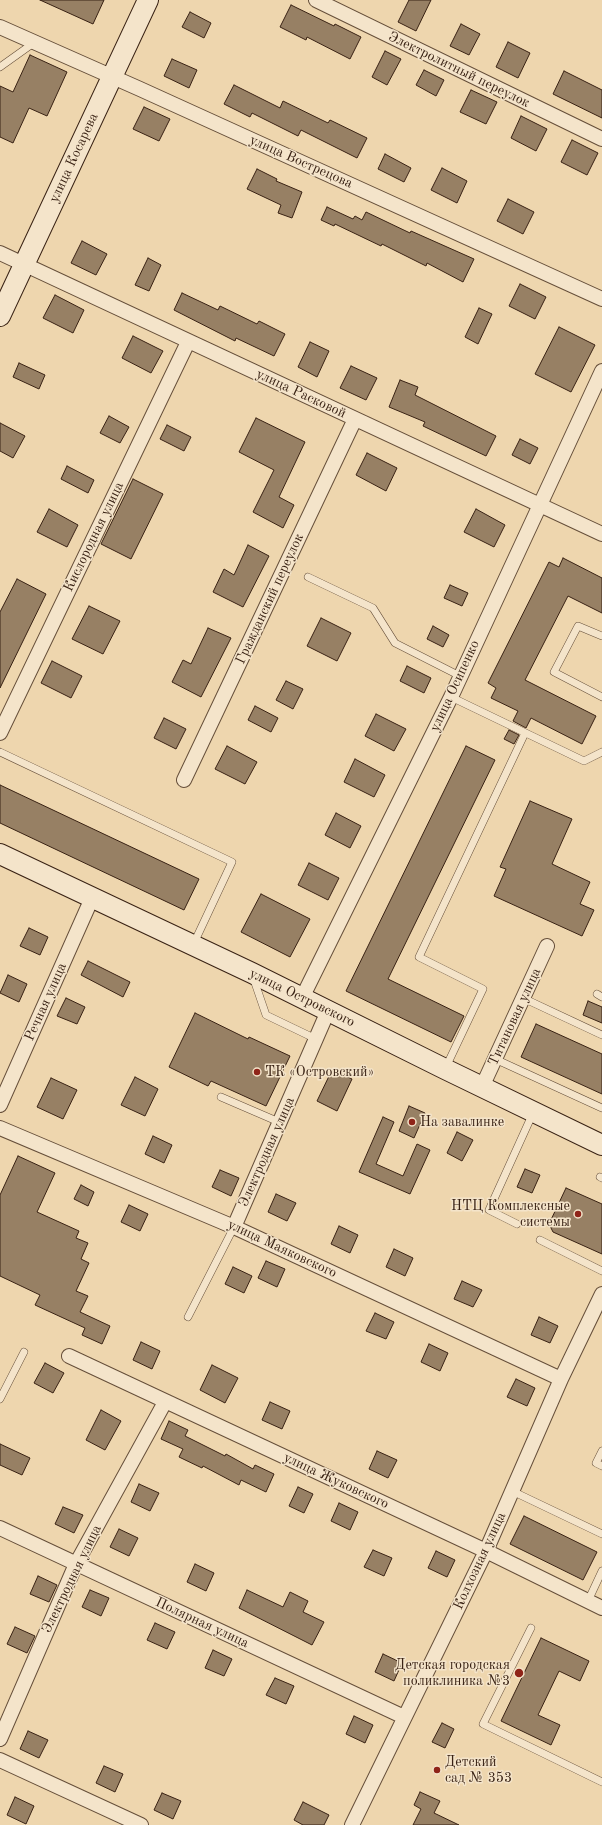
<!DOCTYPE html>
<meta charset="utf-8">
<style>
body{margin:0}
canvas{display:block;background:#eed6ae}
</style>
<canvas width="602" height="1825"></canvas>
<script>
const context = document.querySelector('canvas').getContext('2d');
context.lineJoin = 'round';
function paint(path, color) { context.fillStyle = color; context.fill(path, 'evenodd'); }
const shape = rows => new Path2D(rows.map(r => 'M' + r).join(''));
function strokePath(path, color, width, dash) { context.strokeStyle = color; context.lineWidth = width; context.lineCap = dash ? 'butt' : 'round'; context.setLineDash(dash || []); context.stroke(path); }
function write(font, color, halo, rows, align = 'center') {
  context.font = font + ' "Old Standard TT",serif'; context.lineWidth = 3; context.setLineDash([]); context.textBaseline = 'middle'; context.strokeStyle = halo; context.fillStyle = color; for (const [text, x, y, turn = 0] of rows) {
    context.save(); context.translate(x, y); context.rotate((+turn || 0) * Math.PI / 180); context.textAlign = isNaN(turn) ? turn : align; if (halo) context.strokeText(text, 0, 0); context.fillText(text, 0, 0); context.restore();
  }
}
const building = shape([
 [40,0,104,0,93,24,40,0],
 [409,0,431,0,416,31,398,22,409,0],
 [291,5,334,26,335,24,361,37,350,59,307,37,306,40,280,27,291,5],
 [190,12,211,23,204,38,182,27,190,12],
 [461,24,480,34,469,55,450,46,461,24],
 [508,42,530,53,518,78,496,67,508,42],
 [385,51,401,59,387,85,372,77,385,51],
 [30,55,67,72,47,116,29,108,13,143,0,137,0,86,13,92,30,55],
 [172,59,197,70,189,88,164,76,172,59],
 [424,70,444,80,436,96,416,85,424,70],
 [564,71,602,90,602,118,553,94,564,71],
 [234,85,280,108,283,101,328,123,330,120,367,138,357,158,301,130,298,136,252,113,250,117,224,104,234,85],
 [471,90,497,102,486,124,460,112,471,90],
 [144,107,170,119,159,141,133,129,144,107],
 [521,116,547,129,536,151,511,138,521,116],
 [572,140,598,153,587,175,561,162,572,140],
 [385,154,411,168,404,182,378,169,385,154],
 [442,168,467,181,457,203,431,190,442,168],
 [257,169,277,179,276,181,302,192,292,218,278,213,281,205,247,189,257,169],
 [508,199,534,212,523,234,497,221,508,199],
 [327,207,353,219,355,216,362,220,366,212,410,233,411,231,474,259,463,282,427,263,426,266,382,244,381,246,335,224,334,226,321,220,327,207],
 [82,241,107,254,96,275,71,263,82,241],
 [148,258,161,265,149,291,135,285,148,258],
 [520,284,546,297,535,319,509,306,520,284],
 [182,293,218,310,220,306,257,324,259,321,285,334,274,356,236,338,235,341,174,310,182,293],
 [55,295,84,310,73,333,43,318,55,295],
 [479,308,492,314,478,344,465,337,479,308],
 [559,327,595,345,571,392,535,374,559,327],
 [133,336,163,351,151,373,122,358,133,336],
 [310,342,329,351,317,377,298,367,310,342],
 [19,363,45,375,39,389,13,377,19,363],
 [351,366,377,378,366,400,340,388,351,366],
 [400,380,418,387,415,395,496,436,486,456,423,426,425,422,389,407,400,380],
 [109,416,129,427,120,443,100,433,109,416],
 [256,418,305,442,279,497,294,505,283,528,253,512,274,470,239,452,256,418],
 [0,423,25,436,13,458,0,451,0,423],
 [167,425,191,437,184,451,160,439,167,425],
 [520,439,538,448,530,464,512,455,520,439],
 [367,453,397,468,386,491,356,475,367,453],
 [67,466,94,480,88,493,61,479,67,466],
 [133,479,163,494,131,559,101,544,133,479],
 [49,509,78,525,67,547,37,532,49,509],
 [476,509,505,525,494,547,464,532,476,509],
 [248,545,269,556,243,607,213,592,224,569,234,575,248,545],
 [563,558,602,578,602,613,568,596,525,680,596,716,582,744,531,718,526,728,513,721,518,711,491,698,496,688,488,683,549,562,559,567,563,558],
 [17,579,46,594,0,688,0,612,17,579],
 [450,585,468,593,462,606,444,598,450,585],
 [89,606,120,621,103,654,72,639,89,606],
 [321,618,351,633,337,661,307,646,321,618],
 [433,626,449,635,443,647,427,639,433,626],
 [208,628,231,638,201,697,172,682,183,660,191,664,208,628],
 [52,661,82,676,71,698,41,683,52,661],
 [407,666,431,678,424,693,400,681,407,666],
 [286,681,303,689,293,709,276,700,286,681],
 [255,706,278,718,271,732,248,720,255,706],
 [376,714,406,729,394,751,365,736,376,714],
 [164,718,186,729,176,749,154,738,164,718],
 [509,730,519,735,514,744,504,739,509,730],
 [227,746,257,762,245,784,215,769,227,746],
 [466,746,495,760,388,979,464,1016,451,1042,346,991,466,746],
 [355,759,385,775,374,797,344,782,355,759],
 [0,785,199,879,184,910,0,823,0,785],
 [530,801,572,819,552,864,590,882,580,904,594,910,582,936,494,896,506,869,500,867,530,801],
 [336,813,361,826,350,848,325,835,336,813],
 [309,863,339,878,328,900,298,885,309,863],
 [261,894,310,919,290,957,241,932,261,894],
 [29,928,48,937,40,955,20,946,29,928],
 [88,961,130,982,123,997,81,975,88,961],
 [8,975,27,984,19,1002,0,993,8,975],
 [66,998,85,1007,77,1024,57,1016,66,998],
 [588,1001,602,1007,602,1023,583,1015,588,1001],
 [195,1013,248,1039,249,1037,290,1056,266,1106,211,1081,208,1086,169,1067,195,1013],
 [536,1024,602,1054,602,1094,521,1057,536,1024],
 [332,1070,352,1079,337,1111,317,1101,332,1070],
 [135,1077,158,1089,145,1116,121,1105,135,1077],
 [51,1078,77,1090,63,1119,37,1107,51,1078],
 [409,1106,425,1113,414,1138,399,1131,409,1106],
 [383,1117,394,1122,376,1164,403,1176,417,1144,430,1150,410,1194,359,1172,383,1117],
 [457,1132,473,1140,462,1161,447,1153,457,1132],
 [153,1136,172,1145,164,1163,145,1154,153,1136],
 [18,1156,55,1173,37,1212,79,1231,76,1238,88,1243,81,1259,89,1263,76,1291,88,1296,80,1312,110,1326,102,1344,82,1335,85,1328,35,1305,40,1295,0,1276,0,1195,18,1156],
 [525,1169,540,1175,532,1193,517,1187,525,1169],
 [220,1170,239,1178,231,1196,212,1187,220,1170],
 [81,1185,94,1192,88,1206,74,1199,81,1185],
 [566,1188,602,1204,602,1254,553,1232,549,1224,566,1188],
 [276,1194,296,1203,287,1221,268,1212,276,1194],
 [129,1205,148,1214,140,1231,121,1222,129,1205],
 [339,1226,358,1235,350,1253,331,1244,339,1226],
 [394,1249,413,1258,405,1276,386,1267,394,1249],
 [266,1261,285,1269,277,1287,258,1278,266,1261],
 [233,1267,252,1276,244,1293,225,1284,233,1267],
 [462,1281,482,1290,473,1307,454,1299,462,1281],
 [375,1313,394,1322,386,1339,366,1331,375,1313],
 [539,1317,558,1326,550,1343,531,1335,539,1317],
 [141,1342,160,1351,152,1369,133,1360,141,1342],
 [429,1344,448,1353,440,1371,421,1362,429,1344],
 [45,1363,64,1373,53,1393,34,1383,45,1363],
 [212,1365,238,1378,225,1403,200,1390,212,1365],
 [516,1379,535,1388,527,1406,507,1397,516,1379],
 [270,1402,290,1411,282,1429,262,1420,270,1402],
 [101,1410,121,1421,105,1450,86,1440,101,1410],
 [169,1421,188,1430,185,1436,225,1456,226,1454,253,1469,255,1465,274,1474,266,1492,241,1480,239,1485,203,1466,202,1468,179,1457,183,1449,161,1439,169,1421],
 [0,1444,30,1458,22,1475,0,1465,0,1444],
 [377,1451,397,1460,388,1478,369,1469,377,1451],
 [139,1484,159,1493,150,1511,131,1502,139,1484],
 [298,1487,313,1494,304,1513,289,1506,298,1487],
 [339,1503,358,1512,350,1530,331,1521,339,1503],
 [63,1507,83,1515,74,1533,55,1524,63,1507],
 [524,1516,597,1552,583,1580,510,1544,524,1516],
 [119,1529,138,1538,129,1556,110,1547,119,1529],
 [373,1550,392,1558,384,1576,364,1567,373,1550],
 [436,1551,455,1560,447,1577,428,1568,436,1551],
 [195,1564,214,1573,206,1591,187,1582,195,1564],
 [38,1576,57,1585,49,1602,30,1594,38,1576],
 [90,1590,109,1598,101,1616,82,1607,90,1590],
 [247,1590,283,1607,290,1592,308,1601,303,1612,324,1622,312,1645,239,1608,247,1590],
 [155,1623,175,1632,167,1649,147,1640,155,1623],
 [15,1627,35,1636,27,1653,7,1644,15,1627],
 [541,1638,589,1661,580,1681,559,1671,538,1715,560,1725,551,1745,501,1721,541,1638],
 [213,1650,232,1659,224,1676,205,1668,213,1650],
 [383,1654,402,1663,394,1681,375,1672,383,1654],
 [275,1678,294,1686,286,1704,266,1695,275,1678],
 [354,1716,373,1725,365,1743,346,1734,354,1716],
 [442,1723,454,1729,445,1748,432,1742,442,1723],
 [28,1731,48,1740,39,1758,20,1749,28,1731],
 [104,1766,123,1774,115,1792,96,1783,104,1766],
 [420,1792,440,1801,434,1813,459,1825,413,1825,421,1809,414,1805,420,1792],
 [162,1793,181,1801,173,1819,154,1810,162,1793],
 [15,1797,34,1806,26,1824,7,1815,15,1797],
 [303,1802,329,1815,324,1825,303,1825,294,1820,303,1802]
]);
paint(building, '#978064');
strokePath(building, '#392214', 1);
const lane = shape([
 [0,67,35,42],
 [308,577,373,608,395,643,460,676],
 [602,636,578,626,554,672,602,697],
 [451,697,584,761,602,752],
 [0,752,232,862,194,943],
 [253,977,266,1015,316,1039],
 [597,994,602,997],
 [523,998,602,1035],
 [495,1059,602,1108],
 [446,1067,483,989,419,957,525,733],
 [221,1097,279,1122],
 [600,1177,602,1178],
 [517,1224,489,1210,533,1113],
 [540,1240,602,1271],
 [188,1317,234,1227],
 [0,1399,24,1352],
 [602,1451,596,1463,602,1466],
 [512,1491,602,1534],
 [588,1601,602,1571],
 [531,1628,483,1724,602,1782]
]);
const street = shape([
 [316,0,602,139],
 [0,27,140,89,602,299],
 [0,253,602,534],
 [0,733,188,342],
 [184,780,355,419],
 [302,998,451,697,602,371],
 [482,1087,547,946],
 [0,1105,92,898],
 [0,1128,234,1227,561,1379],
 [234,1227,328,1011],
 [69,1356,486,1551,602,1608],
 [0,1528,404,1717],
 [0,1739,76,1564,165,1402],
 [0,1760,141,1825],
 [352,1825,486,1551,561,1379,602,1294]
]);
const secondary = shape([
 [0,316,148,0],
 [0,854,252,973,445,1069,602,1145]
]);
strokePath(lane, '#664f3a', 8);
strokePath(street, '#664f3a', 16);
strokePath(secondary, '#392214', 22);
strokePath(lane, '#f4e4ca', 7);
strokePath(street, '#f4e4ca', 14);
strokePath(secondary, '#f4e4ca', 20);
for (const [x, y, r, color] of [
 [257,1072,4,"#8f2418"],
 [412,1122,4,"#8f2418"],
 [578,1214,4,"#8f2418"],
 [519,1673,5,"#8f2418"],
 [437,1770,4,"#8f2418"]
]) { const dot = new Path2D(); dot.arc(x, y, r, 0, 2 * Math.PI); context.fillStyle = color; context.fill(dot); strokePath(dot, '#f4e4ca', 1.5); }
write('14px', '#392214', '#f4e4ca', [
 ["Электролитный переулок",459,70,26],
 ["улица Косарева",74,158,-65],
 ["улица Вострецова",301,162,24],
 ["улица Расковой",301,394,25],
 ["Кислородная улица",94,537,-64],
 ["Гражданский переулок",270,599,-65],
 ["улица Осипенко",455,686,-65],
 ["улица Островского",302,998,26],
 ["Речная улица",46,1002,-66],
 ["Титановая улица",515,1017,-65],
 ["Электродная улица",267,1152,-66],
 ["улица Маяковского",282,1249,25],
 ["улица Жуковского",336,1481,25],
 ["Колхозная улица",480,1561,-65],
 ["Электродная улица",72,1579,-64],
 ["Полярная улица",202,1623,25]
]);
write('14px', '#392214', '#f4e4ca', [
 ["ТК «Островский»",265,1072],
 ["На завалинке",420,1122],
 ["НТЦ Комплексные",570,1206,"right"],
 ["системы",570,1222,"right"],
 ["Детская городская",510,1665,"right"],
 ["поликлиника №3",510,1681,"right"],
 ["Детский",445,1762],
 ["сад № 353",445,1778]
], 'left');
</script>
